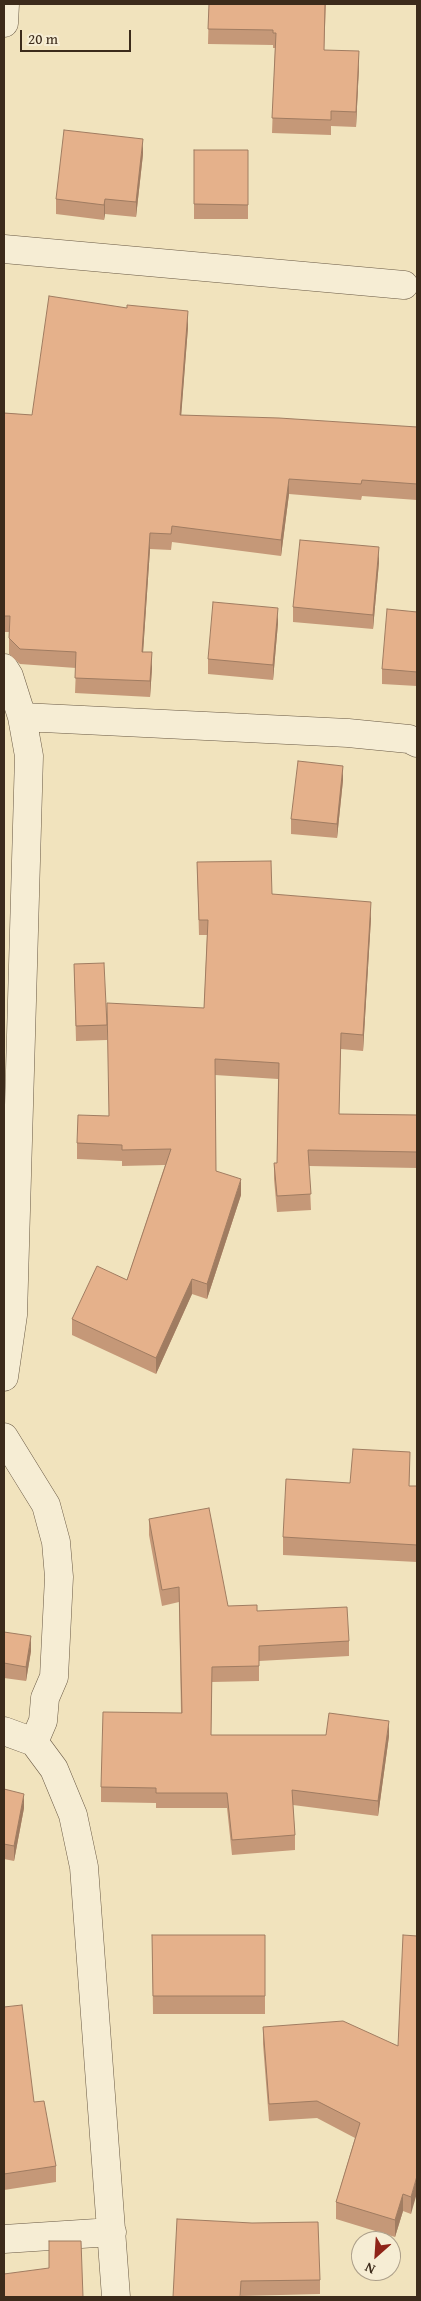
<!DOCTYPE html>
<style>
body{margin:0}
#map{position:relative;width:421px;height:2301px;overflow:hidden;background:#f1e3bd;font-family:"Gentium Book Plus",serif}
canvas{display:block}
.frame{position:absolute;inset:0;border:5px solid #3c2b1b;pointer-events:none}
.north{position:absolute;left:351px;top:2231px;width:50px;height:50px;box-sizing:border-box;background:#f6edd4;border:1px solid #ac9f8a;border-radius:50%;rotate:206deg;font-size:14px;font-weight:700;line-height:20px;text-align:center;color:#3c2b1b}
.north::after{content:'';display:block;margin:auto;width:18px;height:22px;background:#8f2418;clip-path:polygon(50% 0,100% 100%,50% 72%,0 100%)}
.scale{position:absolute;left:20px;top:30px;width:111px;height:22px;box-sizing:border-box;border:2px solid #3c2b1b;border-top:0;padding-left:6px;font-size:15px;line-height:18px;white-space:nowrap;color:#3c2b1b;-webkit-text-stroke:4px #f6edd4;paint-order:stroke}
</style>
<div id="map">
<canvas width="421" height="2301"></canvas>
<div class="frame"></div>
<div class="north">N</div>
<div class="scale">20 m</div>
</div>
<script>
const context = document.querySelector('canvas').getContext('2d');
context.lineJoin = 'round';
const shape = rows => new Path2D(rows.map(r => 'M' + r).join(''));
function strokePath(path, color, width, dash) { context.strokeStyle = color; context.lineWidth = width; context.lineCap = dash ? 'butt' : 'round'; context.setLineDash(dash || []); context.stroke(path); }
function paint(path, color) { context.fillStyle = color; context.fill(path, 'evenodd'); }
const street = shape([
 [4,23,5,4],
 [4,249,404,285],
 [4,668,9,676,22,717,29,756,13,1315,4,1377],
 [22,717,348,733,409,739,417,743],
 [4,1437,46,1505,56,1542,59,1577,54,1677,45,1698,43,1721,34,1742],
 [4,1731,34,1742,54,1769,73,1815,84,1867,116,2297],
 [4,2239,112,2232]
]);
strokePath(street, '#695944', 29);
strokePath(street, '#f6edd4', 28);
paint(shape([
 [209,4,326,4,324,50,359,66,356,127,331,126,331,135,272,133,275,48,273,48,273,45,208,44],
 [194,150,248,150,248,219,194,219],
 [143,154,136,217,105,214,104,220,56,214,56,199],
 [188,327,181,415,417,427,417,500,362,496,361,500,289,494,281,556,172,542,171,550,150,549,143,652,152,668,150,697,75,693,76,668,20,664,9,654,9,632,4,632,4,413,32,415],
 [379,562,373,629,293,622,293,607],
 [417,612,417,686,382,684,382,669],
 [278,623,273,680,208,674,208,659],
 [343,780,337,838,291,834,291,819],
 [197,862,272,894,371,918,363,1051,341,1049,339,1114,417,1115,417,1168,309,1166,311,1210,277,1212,274,1179,274,1163,277,1163,278,1079,215,1075,216,1171,241,1195,207,1299,192,1294,156,1374,72,1335,72,1319,127,1280,165,1165,122,1166,122,1161,77,1159,77,1143,109,1116,204,1008,207,935,199,935],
 [74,964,107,1025,107,1040,76,1041],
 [410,1469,409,1486,417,1486,417,1562,283,1555,283,1537,350,1483],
 [149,1519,228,1606,257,1611,349,1641,349,1656,259,1661,259,1681,212,1682,211,1735,389,1736,378,1816,293,1805,295,1835,295,1850,232,1855,227,1808,156,1808,156,1803,101,1802,101,1787,181,1713,179,1602,162,1606,149,1535],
 [4,1632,31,1651,26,1681,4,1678],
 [4,1789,24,1808,14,1861,4,1859],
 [152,1935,265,1935,265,2014,153,2014],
 [417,1936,411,2214,403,2211,395,2237,336,2219,336,2202,355,2138,317,2118,269,2121,263,2044,263,2027,398,2046],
 [4,2007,34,2102,56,2166,56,2182,4,2190],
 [177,2219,320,2280,320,2294,241,2296]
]), '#c59878');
paint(shape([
 [359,51,359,66,356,127,356,112],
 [143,139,143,154,136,217,136,202],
 [105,199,105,214,104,220,104,205],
 [188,311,188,327,180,431,180,415],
 [289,479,289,494,281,556,281,540],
 [150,533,150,549,142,668,142,652],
 [379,547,379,562,373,629,373,615],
 [278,608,278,623,273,680,273,665],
 [152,652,152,668,150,697,150,681],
 [343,766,343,780,337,838,337,824],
 [371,902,371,918,363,1051,363,1035],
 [241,1179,241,1195,207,1299,207,1284],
 [192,1279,192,1294,156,1374,156,1358],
 [31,1636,31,1651,26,1681,26,1667],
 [389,1721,389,1736,378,1816,378,1801],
 [24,1794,24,1808,14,1861,14,1846],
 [417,2176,417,2193,411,2214,411,2197],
 [403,2194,403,2211,395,2237,395,2220]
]), '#a07c61');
const building = shape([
 [209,4,325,4,324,50,359,51,356,112,331,111,331,120,272,118,276,33,273,33,273,30,208,29,209,4],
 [64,130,143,139,136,202,105,199,104,205,56,199,64,130],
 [194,150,248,150,248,205,194,204,194,150],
 [49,296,127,308,127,305,188,311,180,415,279,418,417,427,417,484,362,480,361,484,289,479,281,540,172,526,171,534,150,533,142,652,152,652,150,681,75,678,76,652,20,649,9,638,10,616,4,616,4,413,32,415,49,296],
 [300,540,379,547,373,615,293,607,300,540],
 [213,602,278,608,273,665,208,659,213,602],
 [387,609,417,612,417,672,382,669,387,609],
 [298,761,343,766,337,824,291,819,298,761],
 [271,861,272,894,371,902,363,1035,341,1033,339,1114,417,1115,417,1152,308,1150,311,1194,277,1196,274,1163,277,1163,279,1063,215,1059,216,1171,241,1179,207,1284,192,1279,156,1358,72,1319,97,1266,127,1280,171,1149,122,1150,122,1145,77,1143,78,1115,109,1116,107,1003,204,1008,208,920,199,920,197,862,271,861],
 [104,963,107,1025,76,1026,74,964,104,963],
 [353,1449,410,1452,409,1486,417,1486,417,1545,283,1537,286,1479,350,1483,353,1449],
 [209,1508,228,1606,257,1605,257,1611,347,1607,349,1641,259,1646,259,1666,212,1667,211,1735,326,1735,329,1713,389,1721,378,1801,292,1790,295,1835,232,1840,227,1793,156,1793,156,1788,101,1787,103,1712,182,1713,179,1587,162,1590,149,1519,209,1508],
 [4,1632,31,1636,26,1667,4,1663,4,1632],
 [4,1789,24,1794,14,1846,4,1844,4,1789],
 [152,1935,265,1935,265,1996,153,1996,152,1935],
 [403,1935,417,1936,417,2176,411,2197,403,2194,395,2220,336,2202,360,2123,317,2101,269,2104,263,2027,343,2021,398,2046,403,1935],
 [22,2005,34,2102,44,2101,56,2166,4,2174,4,2007,22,2005],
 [177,2219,252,2223,318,2222,320,2280,241,2281,240,2297,173,2297,177,2219],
 [49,2241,81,2241,83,2297,4,2297,4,2274,49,2268,49,2241]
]);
paint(building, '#e5b18b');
strokePath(building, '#a07c61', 1);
</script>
